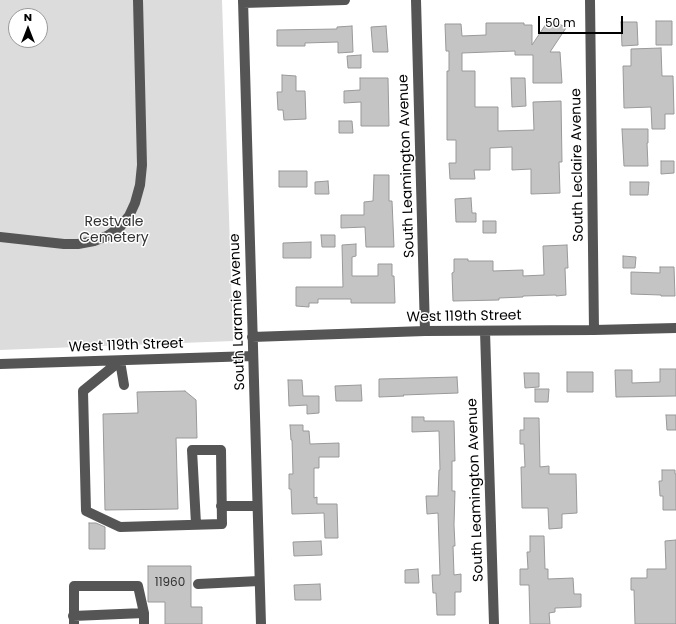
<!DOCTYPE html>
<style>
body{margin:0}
#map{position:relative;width:676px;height:624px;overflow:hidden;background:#fff;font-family:Poppins,sans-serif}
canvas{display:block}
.north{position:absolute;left:8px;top:8px;width:40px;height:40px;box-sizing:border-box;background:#fff;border:1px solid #999;border-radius:50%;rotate:0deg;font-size:11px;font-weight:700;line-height:16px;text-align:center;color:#000}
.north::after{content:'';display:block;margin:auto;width:14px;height:18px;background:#000;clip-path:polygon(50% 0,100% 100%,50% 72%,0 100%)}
.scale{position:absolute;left:538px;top:16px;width:85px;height:18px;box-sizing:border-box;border:2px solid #000;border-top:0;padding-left:5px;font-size:12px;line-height:14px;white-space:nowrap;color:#000;-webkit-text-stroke:3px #fff;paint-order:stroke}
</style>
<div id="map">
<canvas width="676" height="624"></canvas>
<div class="north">N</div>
<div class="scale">50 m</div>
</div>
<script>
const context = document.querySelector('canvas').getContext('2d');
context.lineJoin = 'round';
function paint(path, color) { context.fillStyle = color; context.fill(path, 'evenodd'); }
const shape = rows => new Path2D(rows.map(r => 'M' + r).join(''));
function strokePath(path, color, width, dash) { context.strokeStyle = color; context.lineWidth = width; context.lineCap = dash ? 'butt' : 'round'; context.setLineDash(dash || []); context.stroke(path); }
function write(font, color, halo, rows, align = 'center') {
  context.font = font + ' Poppins,sans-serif'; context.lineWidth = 3; context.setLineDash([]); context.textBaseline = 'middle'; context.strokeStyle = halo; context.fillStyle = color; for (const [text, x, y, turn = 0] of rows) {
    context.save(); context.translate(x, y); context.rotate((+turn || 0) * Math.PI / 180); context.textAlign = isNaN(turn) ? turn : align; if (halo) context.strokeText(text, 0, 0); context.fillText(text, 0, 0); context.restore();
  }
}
paint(shape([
 [0,0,222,0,233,341,0,350],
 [16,16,40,16,40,40,16,40]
]), '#dcdcdc');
const building = shape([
 [550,18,566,28,550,52,560,52,562,83,533,83,533,55,515,55,515,51,462,53,462,71,475,71,475,107,498,107,498,131,534,130,533,102,561,101,562,162,559,162,560,193,531,194,531,169,512,170,512,147,490,148,490,170,474,170,475,179,450,179,449,163,456,163,456,140,447,140,447,71,449,71,449,51,446,51,445,24,461,24,462,36,486,35,486,23,524,23,524,25,532,25,532,45,550,18],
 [656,21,672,21,672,45,656,45,656,21],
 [621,22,637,22,638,45,622,46,621,22],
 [352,26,353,52,338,53,338,42,305,43,305,46,277,46,277,30,337,29,337,27,352,26],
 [386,26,388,52,373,52,371,27,386,26],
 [661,48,662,76,673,76,674,114,665,114,665,129,652,129,651,107,624,108,623,66,631,66,631,49,661,48],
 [361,55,361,68,348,68,347,56,361,55],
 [282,75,296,76,296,91,305,91,306,119,284,120,283,110,278,110,277,92,282,92,282,75],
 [360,78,388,78,389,126,361,126,361,102,344,103,344,91,360,90,360,78],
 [511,78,525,78,526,106,512,107,511,78],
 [339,121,352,121,353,133,339,133,339,121],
 [622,129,648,129,648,143,647,143,648,166,624,166,622,129],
 [661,161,674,161,674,173,661,174,661,161],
 [279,171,307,171,307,187,279,187,279,171],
 [374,175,389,175,389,201,392,201,394,247,366,247,365,227,341,228,341,215,364,215,364,202,373,201,374,175],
 [328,181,329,194,315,194,315,182,328,181],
 [630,182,649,182,648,195,630,195,630,182],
 [471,198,472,213,476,213,476,222,456,222,455,199,471,198],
 [483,221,496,221,496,233,483,233,483,221],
 [321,235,335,235,335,247,322,247,321,235],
 [311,242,311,258,283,258,283,243,311,242],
 [356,244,356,256,352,257,352,276,378,276,378,264,392,264,392,276,394,276,395,303,351,303,351,299,318,299,318,303,309,303,309,307,296,306,296,287,343,287,342,245,356,244],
 [567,245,568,268,565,268,566,295,556,296,556,295,523,296,523,297,499,298,499,300,453,301,452,273,454,272,454,259,468,259,468,261,493,261,493,271,523,270,523,276,544,275,543,246,567,245],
 [623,256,636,257,635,268,623,268,623,256],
 [660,267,674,267,675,296,661,296,661,295,631,294,631,272,660,273,660,267],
 [660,369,676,369,676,396,616,397,615,370,632,370,632,383,660,382,660,369],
 [567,372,593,372,593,392,567,392,567,372],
 [524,373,539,373,539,387,525,388,524,373],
 [457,377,458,393,403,395,404,396,379,397,379,379,457,377],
 [288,380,302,380,303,396,319,396,319,413,307,414,307,405,289,406,288,380],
 [361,385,362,401,336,401,335,386,361,385],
 [535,389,549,389,548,402,535,402,535,389],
 [185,391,196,400,197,438,176,438,178,509,105,510,103,414,138,413,137,392,185,391],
 [666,415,676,415,676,430,667,430,666,415],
 [412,417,424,417,424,421,454,421,455,461,452,461,452,491,455,491,454,525,455,546,453,546,454,575,461,574,461,592,455,592,455,615,437,615,436,593,433,593,432,575,440,575,438,513,427,514,426,496,438,496,439,470,440,470,439,431,412,432,412,417],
 [524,418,539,418,540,467,549,466,549,474,576,474,577,513,562,514,562,528,549,529,548,508,522,508,521,467,525,467,524,444,520,444,520,430,524,430,524,418],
 [290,425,303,425,303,431,309,431,310,444,339,443,339,457,319,457,319,468,314,468,314,498,317,497,317,504,337,504,338,538,325,538,324,513,292,514,291,489,289,489,289,474,293,474,292,440,291,440,290,425],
 [662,470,675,470,675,474,676,474,676,510,663,510,663,496,660,496,659,481,662,481,662,470],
 [89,523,96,523,105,527,105,549,89,549,89,523],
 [530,536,544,536,545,569,548,569,548,579,573,578,574,594,581,594,581,607,555,608,555,612,549,613,550,624,530,624,529,585,520,585,520,569,528,569,527,552,530,552,530,536],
 [676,540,676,624,635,624,634,590,631,590,631,578,647,578,647,569,666,569,665,541,676,540],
 [321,541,322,555,294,556,293,542,321,541],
 [148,566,191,566,191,607,202,607,202,624,165,624,165,602,148,602,148,566],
 [418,569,419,583,405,583,405,570,418,569],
 [320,584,321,600,295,600,294,585,320,584]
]);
paint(building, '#c4c4c4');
strokePath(building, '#999', 1);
strokePath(shape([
 [243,0,261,624],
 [416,0,425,331],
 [590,0,594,330],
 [243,3,345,0],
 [0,237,64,244,78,244,94,241,107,236,120,227,129,216,135,203,140,185,142,165,138,0],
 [485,331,494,624],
 [252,337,425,331,594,330,676,328],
 [0,364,253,356],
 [124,385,120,361,83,391,86,511,120,527,222,524,221,450,192,450,196,524],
 [221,506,257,506],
 [198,584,259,581],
 [73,616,144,613],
 [74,624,74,586,138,586,144,613,144,624]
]), '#555', 10);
write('12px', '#313131', null, [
 ["11960",170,583]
]);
write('14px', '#000', '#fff', [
 ["South Leclaire Avenue",578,165,-91],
 ["South Leamington Avenue",407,166,-92],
 ["South Laramie Avenue",238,312,-92],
 ["West 119th Street",464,317,-1],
 ["West 119th Street",126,346,-2],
 ["South Leamington Avenue",476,490,-92]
]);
write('14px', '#333', '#fff', [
 ["Restvale",114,222],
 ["Cemetery",114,238]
]);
</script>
